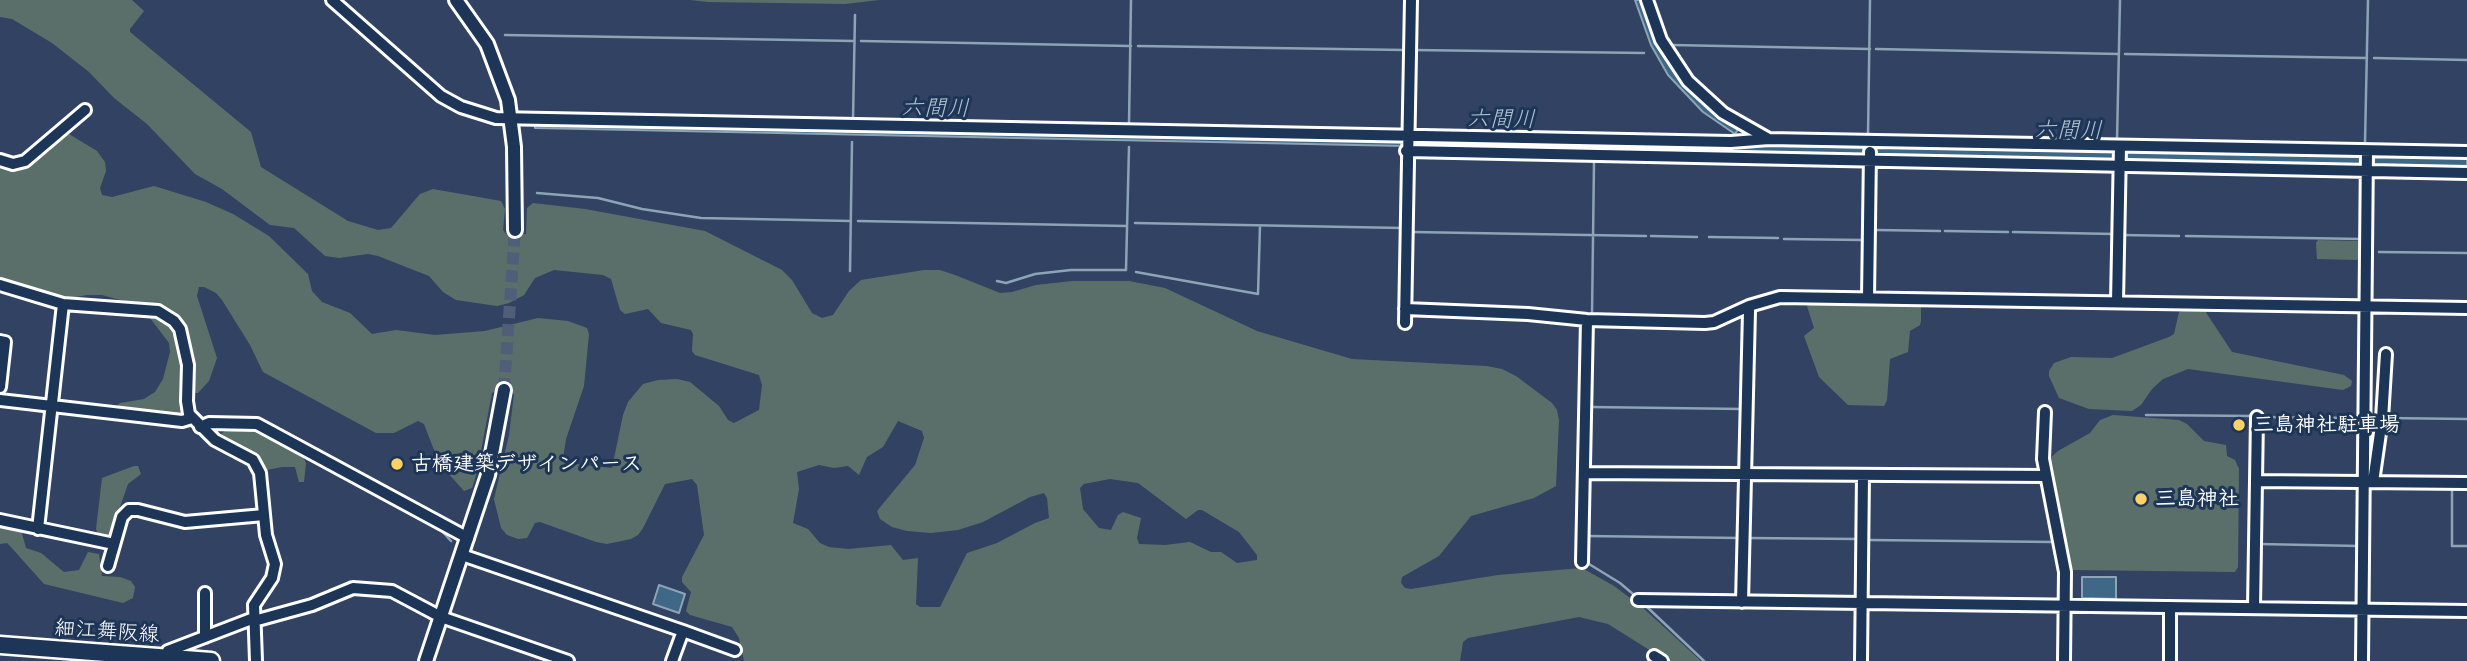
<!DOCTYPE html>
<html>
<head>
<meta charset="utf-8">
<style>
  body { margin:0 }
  canvas { display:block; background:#324262 }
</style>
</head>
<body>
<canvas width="2467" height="661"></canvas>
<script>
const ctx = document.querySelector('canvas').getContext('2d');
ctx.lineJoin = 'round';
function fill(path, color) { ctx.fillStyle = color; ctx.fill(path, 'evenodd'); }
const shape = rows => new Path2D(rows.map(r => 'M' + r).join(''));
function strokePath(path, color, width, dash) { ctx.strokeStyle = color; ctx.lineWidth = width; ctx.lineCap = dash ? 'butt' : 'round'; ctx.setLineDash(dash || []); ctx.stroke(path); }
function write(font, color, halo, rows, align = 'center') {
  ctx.font = font + ' "Patrick Hand","Klee One",sans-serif'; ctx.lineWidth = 6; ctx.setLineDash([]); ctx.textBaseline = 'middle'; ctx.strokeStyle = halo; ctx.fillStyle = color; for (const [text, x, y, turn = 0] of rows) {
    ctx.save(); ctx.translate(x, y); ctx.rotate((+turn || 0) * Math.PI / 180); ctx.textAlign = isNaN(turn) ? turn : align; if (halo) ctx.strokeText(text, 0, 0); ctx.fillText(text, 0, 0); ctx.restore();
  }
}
fill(shape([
  [0,0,132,0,144,11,130,29,130,32,251,132,261,167,348,221,378,230,391,228,420,194,433,189,501,201,505,209,503,230,506,234,526,234,527,208,533,203,585,209,705,231,782,270,792,280,812,313,822,318,833,315,849,291,861,280,924,270,940,270,955,275,1000,293,1012,292,1036,285,1072,281,1129,281,1165,288,1257,331,1352,359,1487,366,1502,369,1516,376,1552,403,1557,410,1559,420,1556,486,1534,498,1471,516,1439,556,1402,577,1401,583,1405,588,1411,589,1498,575,1582,568,1614,586,1642,607,1701,661,1667,661,1608,624,1579,617,1468,638,1463,642,1460,661,744,661,739,638,732,627,690,615,686,611,691,592,682,582,682,577,704,535,697,485,692,479,665,484,643,528,638,535,631,539,607,544,596,542,540,522,535,523,527,538,518,539,507,535,501,528,494,499,509,435,514,394,496,391,492,393,477,472,472,488,464,491,439,463,424,424,418,421,394,433,376,433,263,372,250,345,222,300,216,293,204,287,199,287,197,296,217,358,209,381,198,393,192,393,193,365,187,336,177,318,169,311,159,307,135,304,102,295,87,295,65,299,0,281,0,163,13,167,65,133,69,134,97,151,105,162,106,171,100,188,102,195,112,197,154,186,206,202,233,214,269,236,308,274,312,291,322,302,350,313,372,334,396,330,435,335,485,331,538,318,568,321,587,328,589,334,584,386,566,439,563,458,566,463,612,468,623,415,628,402,643,384,658,380,677,379,690,382,719,406,728,420,734,423,759,410,762,385,759,375,695,355,692,351,693,334,691,330,661,323,648,309,625,314,620,310,611,279,603,275,554,270,535,278,524,295,509,303,497,306,456,300,443,292,429,276,378,256,368,254,339,258,325,256,294,228,270,225,222,189,195,174,147,124,114,98,89,72,52,43,12,19,0,17],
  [898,421,922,431,924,438,915,465,877,511,880,519,892,527,907,531,931,533,958,530,983,522,1030,497,1044,493,1047,498,1049,518,1035,523,997,543,967,553,940,607,920,607,916,604,918,558,903,560,891,545,848,549,829,547,820,543,808,529,793,523,799,489,797,472,819,465,834,468,848,466,859,475,867,457,883,447],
  [1110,479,1138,483,1186,519,1198,510,1202,510,1239,532,1257,555,1257,560,1237,563,1221,552,1211,552,1190,542,1165,545,1139,544,1137,538,1141,518,1123,512,1118,515,1111,530,1099,528,1083,509,1080,488,1084,484],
  [690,0,879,0,845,4,708,2],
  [2318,240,2359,241,2361,256,2357,260,2317,259,2316,243],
  [1813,302,1917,304,1921,307,1921,321,1920,325,1910,331,1908,352,1890,359,1887,400,1884,406,1848,405,1819,377,1804,336,1814,328,1807,306],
  [2186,309,2205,311,2232,352,2344,375,2352,381,2351,386,2343,390,2188,369,2163,379,2152,389,2141,405,2132,411,2089,409,2059,398,2049,376,2049,371,2054,363,2071,357,2112,358,2169,337,2174,334,2179,312],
  [152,315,164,319,176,331,184,365,182,412,179,417,117,410,116,407,120,403,144,399,155,392,163,379,170,352,169,343,150,318],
  [2113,415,2179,420,2187,424,2204,441,2226,445,2227,456,2235,460,2239,469,2238,567,2235,572,2073,570,2068,568,2048,460,2058,451,2090,433,2100,420],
  [226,430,256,430,302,455,306,463,304,482,299,482,295,467,282,467,267,470,255,457,222,439,220,435],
  [134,466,138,466,141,474,128,484,110,536,98,535,96,529,102,478],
  [0,524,21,530,26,548,41,553,64,572,79,570,88,552,99,554,102,576,120,577,131,581,135,587,133,598,123,603,44,584,10,546,7,543,0,544]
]), '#5b6f6a');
const water = shape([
  [1635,0,1643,0,1657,42,1674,70,1708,107,1739,128,1735,134,1703,112,1668,75,1651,45,1635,0],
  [535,123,1766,143,1772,146,2467,158,2467,168,535,128,535,123],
  [2082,577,2116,577,2116,599,2082,598,2082,577],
  [659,585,685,594,679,613,653,604,659,585]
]);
fill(water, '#3f6886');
strokePath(water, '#8ca4b6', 2);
strokePath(shape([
  [505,35,854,41],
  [366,37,438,100,460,112,491,122],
  [861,41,1131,46],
  [1672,45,1870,49],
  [1138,46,1405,50],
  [1405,49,1406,0],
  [1876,49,2119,54],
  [1413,50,1644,53],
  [2125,54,2367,58],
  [2374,58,2467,60],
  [853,119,855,15],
  [1129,124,1131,0],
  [1868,136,1870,0],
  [2117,140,2120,0],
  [2365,142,2368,0],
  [537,193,598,198,642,209,701,218,851,221],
  [858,221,1127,226],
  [1135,223,1402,228],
  [1876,230,1940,231],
  [1945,231,2008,232],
  [1412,232,1646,236],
  [2013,232,2114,234],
  [2122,235,2179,236],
  [1651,236,1697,237],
  [2186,236,2361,239],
  [1709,237,1778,238],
  [1784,239,1863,240],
  [2379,252,2467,253],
  [850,271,852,142],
  [1136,272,1258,294,1260,226],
  [997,281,1006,283,1035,274,1071,270,1126,270,1129,147],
  [1592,315,1594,162],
  [1590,407,1743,409],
  [2146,415,2253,416],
  [2261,417,2361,418],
  [2385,418,2467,419],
  [2452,485,2452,546,2467,546],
  [427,522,441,530,451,541],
  [1587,536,1740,538],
  [1748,538,1857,539],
  [1868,540,2054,542],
  [2259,544,2359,546],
  [1587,555,1589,564,1620,583,1633,594],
  [1646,606,1704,661]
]), '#8ca4b6', 2.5);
strokePath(shape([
  [504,390,515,230]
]), '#515e7a', 12, [12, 6]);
const minor = shape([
  [332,0,441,96,461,107,496,118,1731,142,1769,139,2467,152],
  [1647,0,1661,40,1688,81,1723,113,1767,138],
  [1406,151,2467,173],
  [0,160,13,164,25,161,85,110],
  [0,285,63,304,158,311,174,321,180,329,188,365,187,401,189,414,215,440,253,460,260,473,266,535,275,564,272,578,254,605,256,661],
  [1868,298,1870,152],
  [2117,302,2120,147],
  [1405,309,1528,314,1587,320,1705,323,1714,322,1749,306,1780,297,2467,308],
  [1405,323,1411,0],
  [0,341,5,342,0,387],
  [0,400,182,421,192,418],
  [2045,412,2043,459,2065,572,2064,661],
  [200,427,209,423,257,424,468,538],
  [1584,473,2046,476],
  [2256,481,2467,483],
  [2373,482,2382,419,2386,354],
  [0,520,114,544],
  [38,529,63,304],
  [462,555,683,631,672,661],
  [1582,562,1587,320],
  [108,566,122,517,129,510,138,510,185,522,264,515],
  [205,593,205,637],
  [1638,600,2467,611],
  [1742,602,1749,311,1747,307],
  [2254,608,2257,417],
  [254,621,312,605,353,588,392,591,441,617,568,661],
  [683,631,735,650],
  [1654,656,1662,661],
  [168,658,168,651,254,618],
  [1861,661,1863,475],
  [2170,661,2170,607],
  [2362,661,2367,151]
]);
const tertiary = shape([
  [456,0,487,44,508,100,514,147,515,230],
  [426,661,488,475,504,390]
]);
const primary = shape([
  [0,645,211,661]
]);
strokePath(minor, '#fff', 16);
strokePath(tertiary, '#fff', 18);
strokePath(primary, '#fff', 21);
strokePath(minor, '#1d3557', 10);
strokePath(tertiary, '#1d3557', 12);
strokePath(primary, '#1d3557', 16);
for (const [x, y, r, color] of [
  [2239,425,7,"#ffd166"],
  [397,464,7,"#ffd166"],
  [2141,499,7,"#ffd166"]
]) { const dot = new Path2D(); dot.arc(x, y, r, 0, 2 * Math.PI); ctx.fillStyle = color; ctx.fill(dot); strokePath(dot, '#1d3557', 2.5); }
write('bold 21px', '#fff', '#1d3557', [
  ["三島神社駐車場",2253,425],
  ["古橋建築デザインパース",411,464],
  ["三島神社",2155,499]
], 'left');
write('21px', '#fff', '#1d3557', [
  ["細江舞阪線",107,632,4]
]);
write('italic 23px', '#b2c3cf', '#1d3557', [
  ["六間川",935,109,1],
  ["六間川",1501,120,1],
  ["六間川",2068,131,1]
]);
</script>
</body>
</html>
